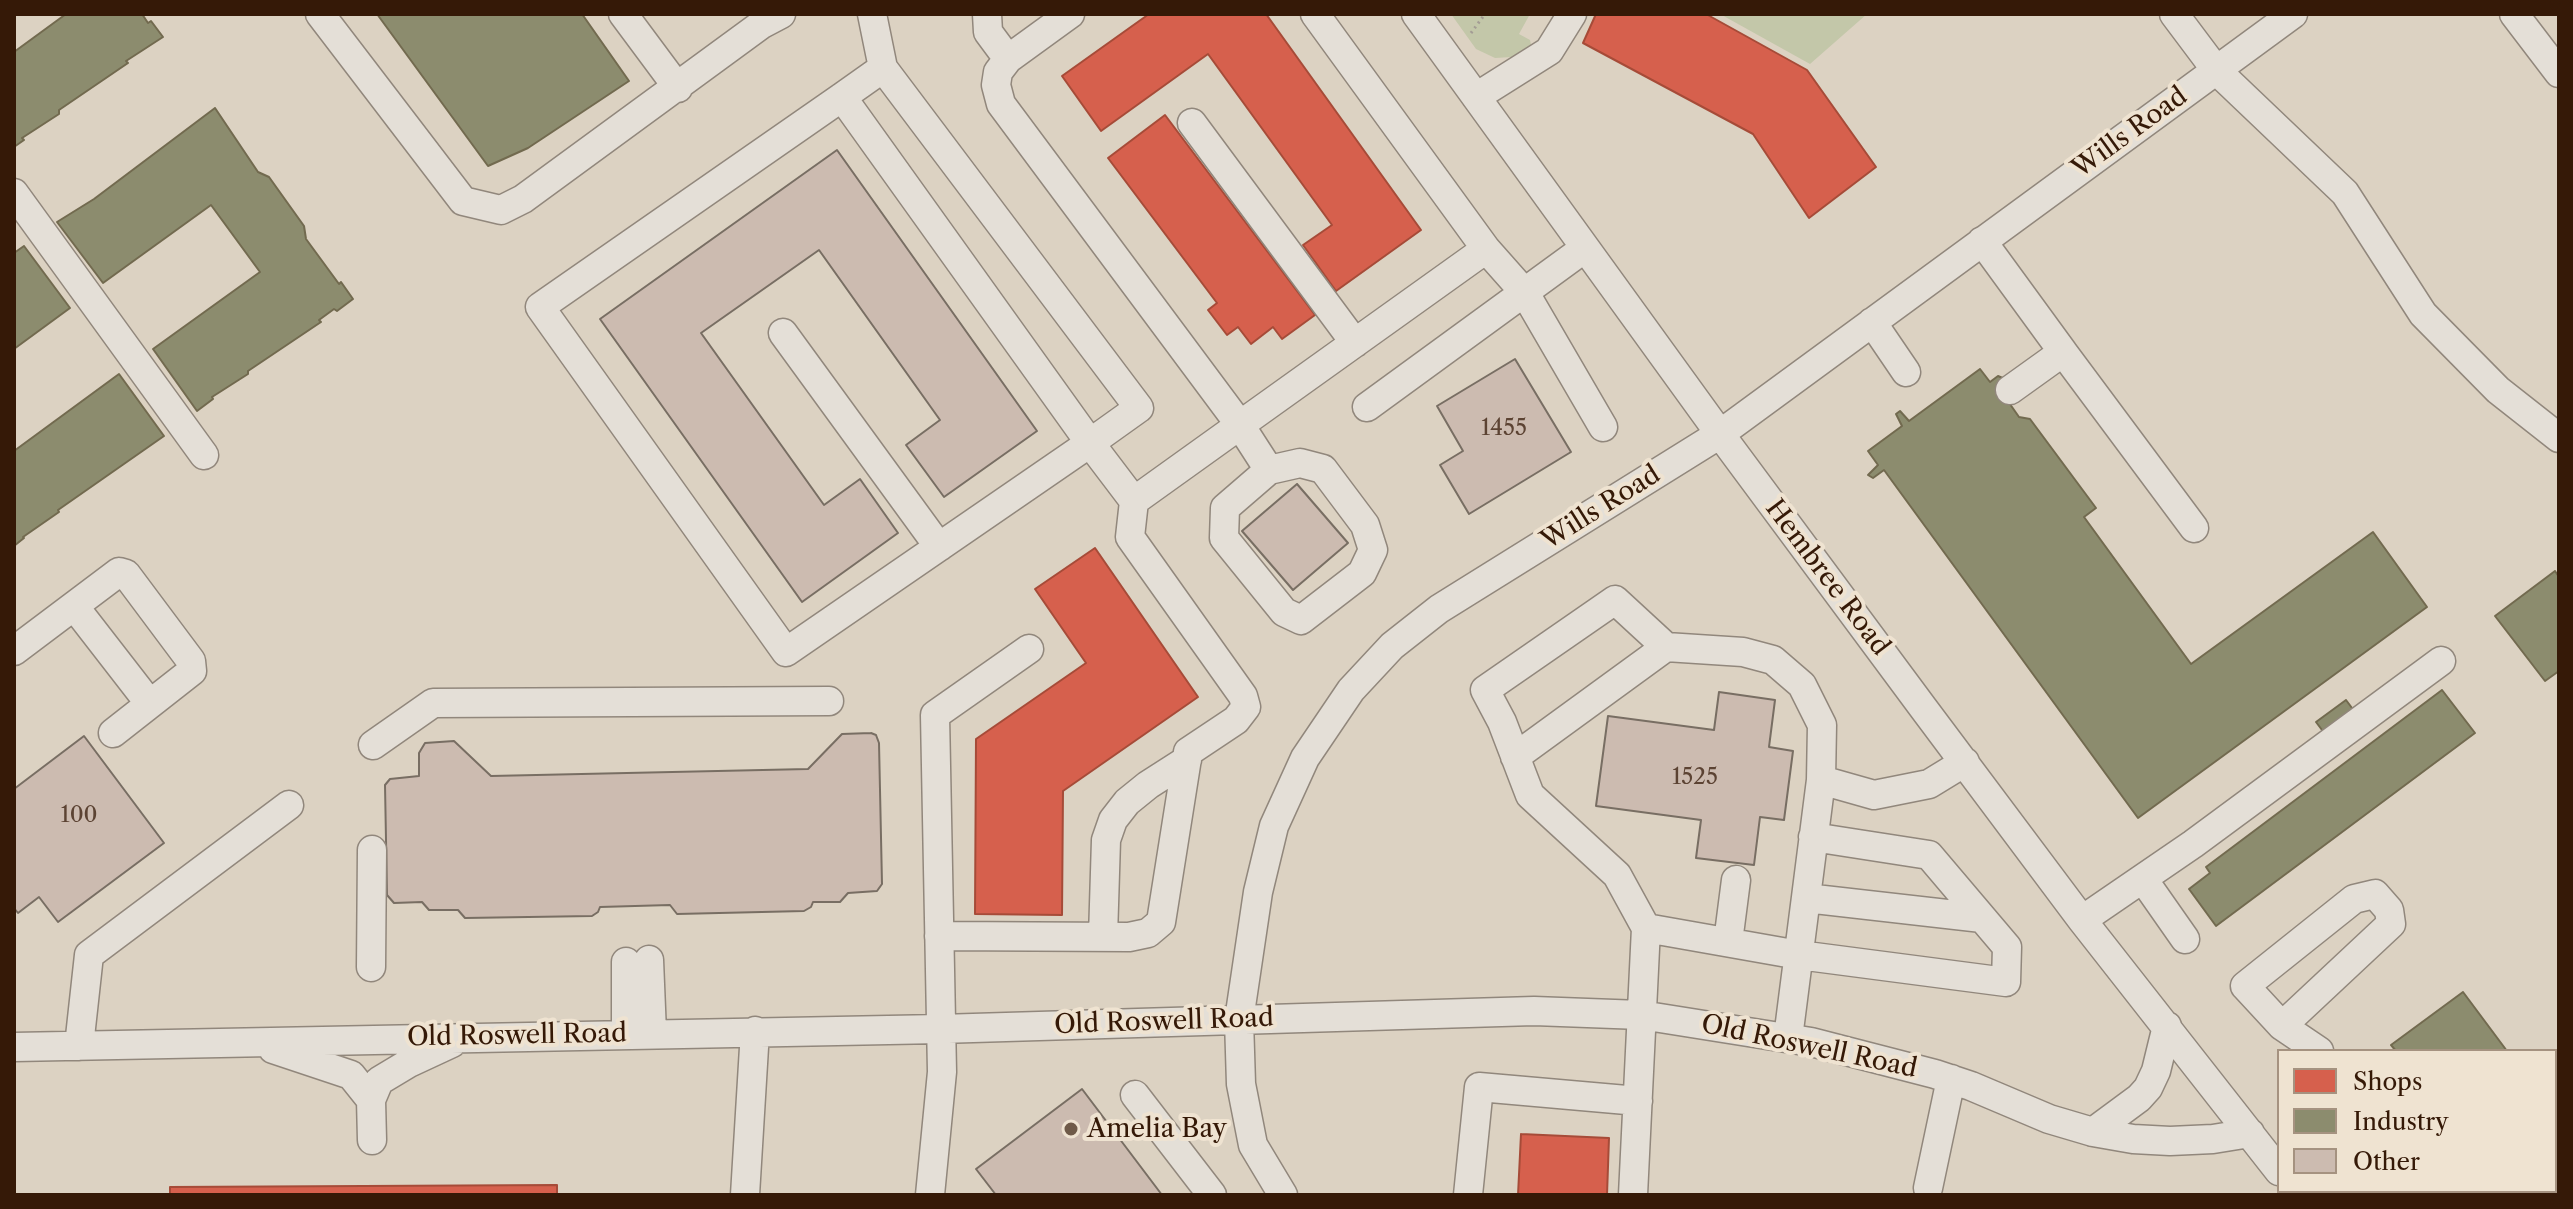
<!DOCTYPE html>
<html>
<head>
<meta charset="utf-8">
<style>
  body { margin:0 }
  #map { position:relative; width:2573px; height:1209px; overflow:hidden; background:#dcd2c2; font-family:"Libre Caslon Text",serif }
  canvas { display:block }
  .frame { position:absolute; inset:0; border:16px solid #351907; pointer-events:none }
  .legend { position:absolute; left:2277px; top:1049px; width:280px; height:144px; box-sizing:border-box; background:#efe3d1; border:2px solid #a59280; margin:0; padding:10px 14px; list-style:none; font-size:24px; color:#351907 }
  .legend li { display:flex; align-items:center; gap:16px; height:40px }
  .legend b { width:40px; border:2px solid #a59280 }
</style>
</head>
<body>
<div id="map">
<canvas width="2573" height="1209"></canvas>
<div class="frame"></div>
<ul class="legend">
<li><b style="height:22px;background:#d6604d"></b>Shops</li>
<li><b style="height:22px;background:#8c8c6e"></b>Industry</li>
<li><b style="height:22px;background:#ccbbb0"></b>Other</li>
</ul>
</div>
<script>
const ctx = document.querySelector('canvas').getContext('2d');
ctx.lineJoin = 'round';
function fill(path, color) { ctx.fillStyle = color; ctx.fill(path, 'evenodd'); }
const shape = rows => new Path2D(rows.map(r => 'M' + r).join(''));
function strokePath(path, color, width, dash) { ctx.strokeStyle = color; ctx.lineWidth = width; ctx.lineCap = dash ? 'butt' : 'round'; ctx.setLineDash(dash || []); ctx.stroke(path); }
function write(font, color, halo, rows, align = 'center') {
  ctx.font = font + ' "Libre Caslon Text",serif'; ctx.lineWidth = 8; ctx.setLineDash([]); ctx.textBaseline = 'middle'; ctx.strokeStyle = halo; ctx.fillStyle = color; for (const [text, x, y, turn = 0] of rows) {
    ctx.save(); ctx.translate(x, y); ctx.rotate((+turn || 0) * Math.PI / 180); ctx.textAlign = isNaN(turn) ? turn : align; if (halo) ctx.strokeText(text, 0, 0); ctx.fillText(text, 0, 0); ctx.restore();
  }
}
fill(shape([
  [1451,14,1530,14,1519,34,1530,40,1531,45,1512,57,1495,58,1476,49],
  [1720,14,1867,14,1810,64]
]), '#c3c7a9');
const shops = shape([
  [1149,14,1266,14,1421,230,1336,291,1303,245,1332,225,1208,54,1101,131,1062,76,1149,14],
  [1596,14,1706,14,1807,70,1876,167,1809,218,1753,134,1583,43,1596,14],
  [1165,115,1315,315,1282,339,1273,327,1251,344,1238,327,1227,335,1208,310,1217,303,1108,158,1165,115],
  [1095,548,1198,697,1063,791,1062,915,975,914,976,739,1086,663,1035,589,1095,548],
  [1521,1134,1609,1138,1607,1195,1518,1195,1521,1134],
  [557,1185,557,1195,170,1195,170,1187,557,1185]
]);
fill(shops, '#d6604d');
strokePath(shops, '#a64b38', 2);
const industry = shape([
  [66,14,142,14,148,23,151,21,163,37,126,61,128,63,59,110,59,114,22,138,24,140,14,147,14,52,66,14],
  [377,14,582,14,629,81,528,148,488,166,377,14],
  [215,108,258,172,269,177,304,226,306,239,339,284,341,282,353,299,337,311,334,309,319,320,321,322,248,371,248,374,212,397,213,399,197,411,153,349,260,272,211,205,103,283,57,222,94,199,215,108],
  [24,246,70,308,14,349,14,253,24,246],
  [1980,369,1990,382,1998,376,2005,379,1998,387,2019,417,2030,419,2096,508,2084,517,2191,664,2373,532,2427,607,2138,818,1884,470,1873,478,1868,475,1878,465,1868,451,1902,426,1896,414,1900,411,1909,421,1980,369],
  [119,374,164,436,58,510,59,512,23,537,24,538,14,546,14,451,119,374],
  [2555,571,2559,577,2559,671,2545,681,2495,616,2555,571],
  [2442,690,2475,733,2216,926,2189,889,2210,873,2206,867,2442,690],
  [2346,700,2355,712,2325,734,2316,722,2346,700],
  [2463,992,2507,1051,2396,1051,2391,1045,2463,992]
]);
fill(industry, '#8c8c6e');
strokePath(industry, '#726a4f', 2);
const building = shape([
  [837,150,1037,431,944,497,906,445,940,420,819,250,701,333,824,505,860,479,898,533,802,602,600,319,837,150],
  [1515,359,1571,452,1469,514,1440,465,1463,451,1437,406,1515,359],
  [1297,484,1348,543,1293,590,1242,531,1297,484],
  [1719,692,1775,700,1769,747,1793,751,1784,820,1760,817,1754,865,1696,858,1701,820,1596,806,1608,716,1714,730,1719,692],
  [871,733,876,735,879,743,882,884,877,891,848,893,840,902,813,902,811,907,804,911,677,914,670,905,600,907,598,912,592,916,465,918,458,910,429,910,422,902,394,903,387,895,385,785,390,779,419,776,419,753,425,743,454,741,491,776,808,769,842,734,871,733],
  [84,736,164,843,58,922,39,897,18,913,14,908,14,789,84,736],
  [1082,1089,1162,1195,996,1195,976,1169,1082,1089]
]);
fill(building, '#ccbbb0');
strokePath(building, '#786e63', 2);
const minor = shape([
  [320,14,463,201,501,210,523,199,762,24,781,14],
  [623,14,678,88],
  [872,14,883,68],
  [987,14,988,32,1008,59],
  [1070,14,1008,59,998,72,996,85,1001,104,1240,425,1486,249,1315,14],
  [1416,14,1720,434,1924,709,2082,920,2279,1171],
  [2174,14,2216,70,2345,193,2423,314,2498,390,2559,438],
  [2514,14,2559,73],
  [842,97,1090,443,786,652,540,307,842,97,883,68,1139,408,1090,443,1134,501],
  [1476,97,1549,51,1572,14],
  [1192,123,1355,343],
  [14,193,204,455],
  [1982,241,2063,352,2010,390],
  [1486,249,1525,293,1603,427],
  [1872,322,1906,372],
  [783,333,939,547],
  [2063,352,2194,528],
  [1367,407,1585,248],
  [74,606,150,704],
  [14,651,119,572,126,574,191,661,192,671,113,733],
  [373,745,433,703,829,701],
  [1515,757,1666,647],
  [2143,879,2185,939],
  [1806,898,1982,918],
  [2082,920,2193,844,2441,661],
  [1646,928,1799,955,2006,982,2007,947,1929,855,1813,837],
  [939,936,1129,937,1148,933,1161,922,1188,752,1236,720,1246,707,1243,696,1130,537,1134,501,1240,425,1269,470,1225,508,1224,538,1284,612,1301,620,1362,573,1373,550,1365,525,1323,469,1300,463,1269,470],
  [1103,937,1106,840,1113,820,1127,802,1148,785,1187,760],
  [1728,942,1736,880],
  [649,960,652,1033],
  [371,967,372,850],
  [2282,1026,2391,924,2389,910,2375,894,2354,899,2245,986,2282,1026,2319,1051],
  [626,1033,626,962],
  [1788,1038,1821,780,1874,795,1929,784,1965,762],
  [79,1046,89,955,289,805],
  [14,1047,940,1029,1534,1011,1641,1015,1811,1042,1935,1074,1971,1086,2049,1119,2093,1132,2133,1139,2170,1141,2213,1139,2250,1133],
  [273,1049,351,1075,371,1100],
  [1135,1095,1212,1195],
  [2093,1132,2139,1098,2148,1088,2156,1071,2167,1026],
  [372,1140,371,1100,379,1081,409,1063,452,1043],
  [1928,1188,1951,1079],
  [2295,1191,2298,1195],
  [2433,1191,2436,1195],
  [745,1195,755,1031],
  [930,1195,942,1072,935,715,1029,649],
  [1283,1195,1253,1145,1241,1084,1239,1020,1258,892,1274,826,1305,758,1351,690,1392,646,1439,609,1720,434,2293,14],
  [1468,1195,1479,1087,1638,1101],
  [1633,1195,1646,928,1617,875,1530,795,1502,722,1485,690,1615,600,1666,647,1743,652,1773,660,1802,685,1822,725,1821,780],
  [2552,1195,2559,1190]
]);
strokePath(minor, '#91877c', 31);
strokePath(shape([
  [1471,33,1485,14]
]), '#a39c94', 3, [2, 4]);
strokePath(minor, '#e4dfd7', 28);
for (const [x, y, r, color] of [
  [1071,1129,8,"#6f5a48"]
]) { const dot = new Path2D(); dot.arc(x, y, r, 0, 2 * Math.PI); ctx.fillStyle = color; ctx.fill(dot); strokePath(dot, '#efe3d1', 3); }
write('22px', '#5c4333', null, [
  ["1455",1504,429],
  ["1525",1695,778],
  ["100",79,816]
]);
write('26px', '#351907', '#efe3d1', [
  ["Wills Road",2130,133,-36],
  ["Wills Road",1601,508,-32],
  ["Hembree Road",1827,578,53],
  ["Old Roswell Road",1164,1022,-2],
  ["Old Roswell Road",517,1036,-1],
  ["Old Roswell Road",1809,1047,12]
]);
write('26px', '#351907', '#efe3d1', [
  ["Amelia Bay",1087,1129]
], 'left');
</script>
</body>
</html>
